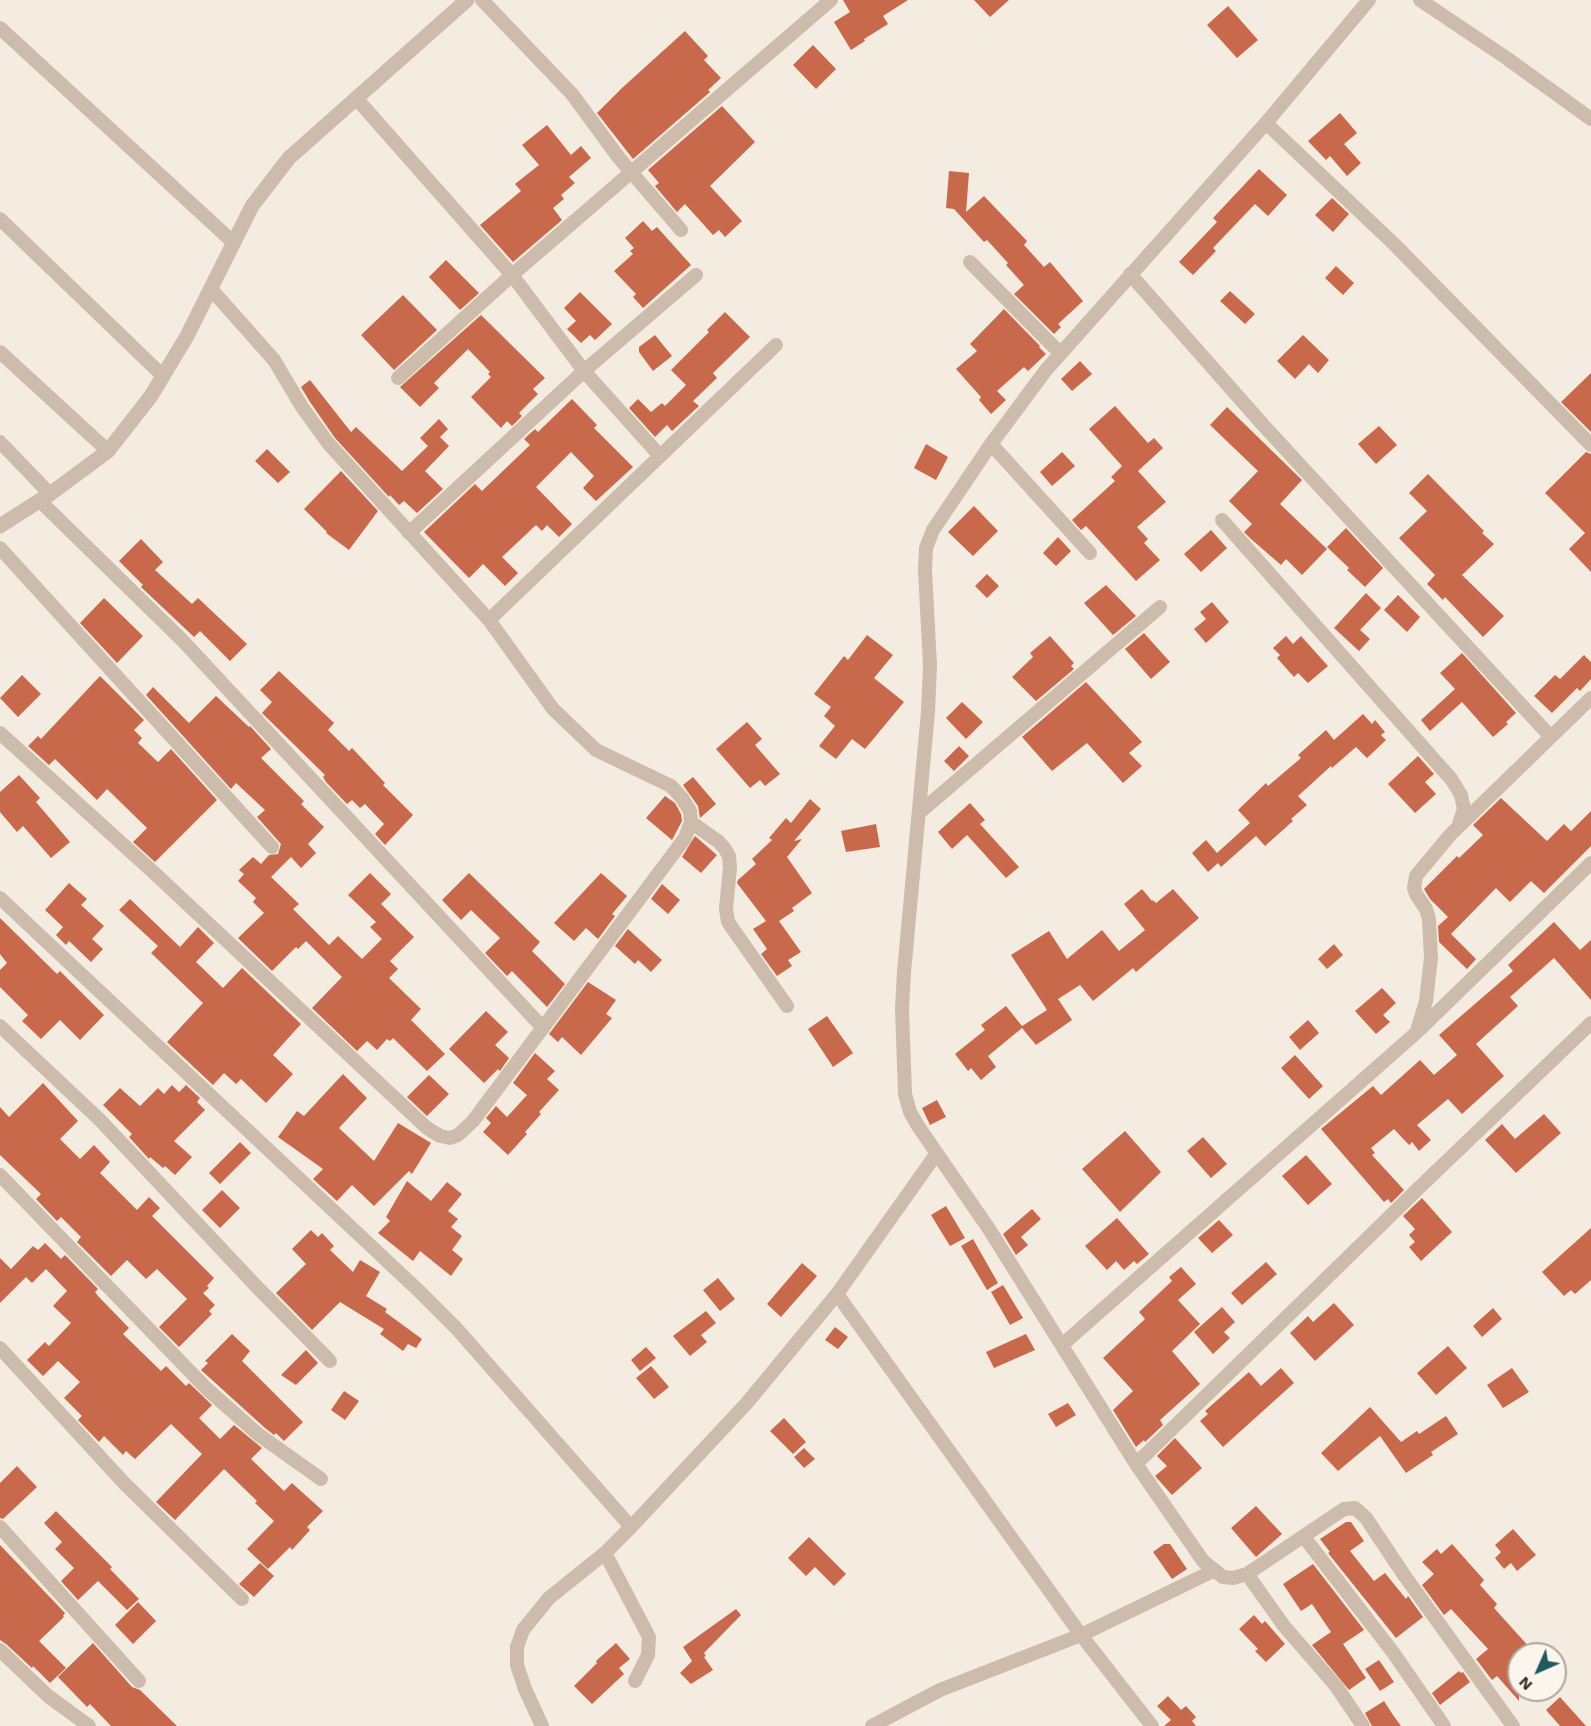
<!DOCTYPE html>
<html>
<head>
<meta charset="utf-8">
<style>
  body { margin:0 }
  #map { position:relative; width:1591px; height:1726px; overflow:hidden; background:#f4ebe1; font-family:"Work Sans",sans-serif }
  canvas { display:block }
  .north { position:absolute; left:1507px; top:1642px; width:60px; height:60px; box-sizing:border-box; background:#fbf5ee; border:2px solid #aea6a0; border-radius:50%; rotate:225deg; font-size:16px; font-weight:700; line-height:24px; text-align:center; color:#3b302b }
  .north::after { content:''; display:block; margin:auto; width:21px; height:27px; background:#1f5a5e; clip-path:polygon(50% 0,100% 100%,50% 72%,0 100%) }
</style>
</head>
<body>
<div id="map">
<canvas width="1591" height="1726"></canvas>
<div class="north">N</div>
</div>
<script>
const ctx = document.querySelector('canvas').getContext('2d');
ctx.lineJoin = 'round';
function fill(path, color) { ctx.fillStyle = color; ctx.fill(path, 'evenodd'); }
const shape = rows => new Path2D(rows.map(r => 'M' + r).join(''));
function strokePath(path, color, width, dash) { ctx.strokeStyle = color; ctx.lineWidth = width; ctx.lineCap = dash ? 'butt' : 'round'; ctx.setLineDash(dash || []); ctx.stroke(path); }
fill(shape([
  [843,0,908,0,883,16,888,24,864,39,865,41,851,50,834,22,850,12],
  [974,0,1009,0,990,17],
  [1228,6,1258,40,1237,58,1207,25],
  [685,31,708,56,704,60,721,78,708,90,710,92,633,159,597,113,622,88],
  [813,45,836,69,816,89,793,65],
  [722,106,755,142,710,186,742,221,725,237,719,230,713,235,685,204,677,212,655,186,659,183,648,170],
  [1340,113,1357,133,1344,144,1361,163,1347,176,1330,156,1326,160,1308,141],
  [547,125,571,155,581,146,591,158,569,177,575,183,561,195,564,199,553,208,562,220,513,262,480,225,521,191,515,184,539,165,522,145],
  [1259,169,1287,195,1268,216,1255,204,1213,248,1216,251,1193,275,1179,262,1217,222,1213,218],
  [949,171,969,173,966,212,984,196,1027,241,1024,245,1044,267,1050,262,1083,301,1058,324,1061,327,1054,334,1014,294,1024,285,1006,265,1008,263,987,240,984,242,954,209,946,208],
  [1332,198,1349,214,1333,232,1315,215],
  [643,221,652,231,657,227,691,265,643,308,633,297,636,294,614,271,633,254,630,251,634,248,625,238],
  [446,260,479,293,460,310,429,277],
  [1336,266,1354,283,1343,295,1325,278],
  [1230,291,1255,314,1245,324,1220,301],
  [580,292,612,324,595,340,590,335,581,343,567,329,576,321,564,308],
  [403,295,437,330,394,370,361,335],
  [1004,309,1040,346,1039,347,1046,354,1028,371,1024,367,997,391,1006,400,991,414,979,400,981,397,956,369,977,351,970,344],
  [725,312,750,337,713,373,717,378,693,401,699,406,672,431,667,425,655,437,629,408,638,399,651,412,662,403,665,406,686,385,671,370,709,332,707,330],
  [481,315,545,378,533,389,538,394,519,413,522,416,512,426,507,421,501,428,471,397,491,377,488,374,490,372,468,349,434,383,439,388,420,407,400,387],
  [655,335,672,356,653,371,639,352,639,347],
  [1303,335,1329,360,1318,373,1309,364,1295,379,1277,361],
  [1080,361,1092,374,1072,391,1061,379],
  [1591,373,1591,432,1561,402],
  [310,380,351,432,356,427,402,471,428,446,420,438,439,419,448,429,440,437,449,446,425,471,443,489,417,513,404,501,399,505,390,495,389,497,335,438,310,402,301,387],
  [572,399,597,425,594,428,633,467,596,501,583,488,594,476,571,452,536,487,572,524,559,537,547,525,542,531,536,525,502,557,518,573,505,586,483,564,469,578,424,532,475,484,482,491,530,445,524,439,535,429,538,432],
  [1115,406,1148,443,1154,438,1163,448,1138,471,1166,502,1137,527,1148,539,1144,543,1160,560,1136,581,1086,526,1081,530,1072,520,1115,481,1111,477,1122,466,1089,429],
  [1227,407,1302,480,1280,504,1327,549,1302,575,1286,559,1281,565,1251,539,1244,532,1252,524,1229,501,1258,471,1210,425],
  [1379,426,1397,445,1376,464,1358,444],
  [926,444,948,457,936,480,914,468],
  [267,449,290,472,278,483,255,461],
  [1062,452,1075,466,1052,486,1040,472],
  [1586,452,1591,454,1591,572,1569,549,1585,533,1545,493],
  [341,471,378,511,349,550,326,533,327,532,304,509],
  [1428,474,1484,531,1482,533,1494,544,1462,575,1504,616,1483,637,1445,597,1443,600,1427,584,1435,575,1399,538,1427,511,1409,493],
  [974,506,998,531,973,556,948,532],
  [1346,528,1383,568,1365,587,1347,570,1349,568,1327,547],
  [1211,530,1227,548,1201,572,1184,554],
  [1058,537,1071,551,1056,566,1043,553],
  [141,539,163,562,155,570,192,604,198,598,247,644,230,661,200,631,194,637,141,587,143,585,119,561],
  [987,574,999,586,987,598,975,586],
  [1106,585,1136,616,1113,635,1084,603],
  [1366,593,1381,608,1360,630,1370,639,1359,651,1334,628],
  [1398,595,1420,617,1407,632,1384,610],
  [104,598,143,636,117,663,80,623],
  [1212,602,1229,622,1206,643,1194,629,1206,619,1200,612],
  [1144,633,1170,662,1151,679,1125,649],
  [867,635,893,655,874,678,904,702,865,749,852,739,836,759,819,746,835,726,824,716,831,707,814,694,844,656,848,660],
  [1050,636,1074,663,1071,666,1074,669,1036,701,1012,677,1033,657,1030,653],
  [1286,636,1293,644,1301,636,1328,666,1308,683,1298,673,1294,677,1277,658,1280,655,1273,648],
  [1462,653,1516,713,1506,722,1508,724,1493,737,1462,702,1430,731,1421,720,1455,689,1440,673],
  [1584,655,1591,662,1591,679,1580,691,1577,688,1552,713,1534,696,1555,675,1560,679],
  [279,671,334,723,328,730,349,751,352,748,385,783,383,785,413,815,385,845,375,834,384,824,365,804,360,808,352,800,347,804,326,782,323,777,325,775,262,713,272,702,260,690],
  [22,675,41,694,18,717,0,698],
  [100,676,144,720,134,730,142,738,138,743,158,762,171,749,217,800,155,862,133,842,147,828,107,789,97,800,55,759,49,765,28,746,38,736,41,739],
  [1086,682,1142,742,1129,753,1142,766,1123,783,1087,743,1052,771,1022,737],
  [153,687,189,723,216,696,249,727,250,726,271,749,261,758,304,801,301,804,324,827,308,844,316,853,301,868,291,857,271,877,299,904,293,909,329,945,338,936,362,959,382,939,370,927,376,922,348,895,370,873,391,894,381,904,414,937,390,961,398,969,389,978,421,1009,411,1020,445,1054,427,1071,393,1038,390,1041,387,1039,377,1050,367,1041,357,1051,312,1008,342,977,306,941,298,949,296,947,272,971,238,938,264,913,253,902,256,898,238,881,244,874,239,870,253,857,261,864,269,855,278,854,281,844,257,817,265,810,236,783,231,789,146,695],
  [962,702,983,722,966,739,946,718],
  [1363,714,1372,724,1375,720,1385,732,1381,735,1386,740,1367,758,1356,747,1332,768,1331,766,1298,796,1307,805,1291,819,1293,821,1265,846,1256,836,1221,867,1218,863,1208,872,1192,853,1206,840,1217,853,1250,823,1238,810,1266,783,1268,786,1301,758,1298,755,1326,730,1334,740],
  [747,722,762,739,755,745,780,774,765,786,760,780,750,788,716,749],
  [959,746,969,756,954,771,944,761],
  [1418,756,1434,774,1425,782,1436,794,1415,813,1388,784],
  [19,775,40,798,36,802,70,842,51,858,23,826,17,832,0,812,0,792],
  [693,777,716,804,700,818,698,806,683,785],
  [665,796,675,803,681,814,682,821,672,840,646,818],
  [1501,798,1547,841,1564,824,1571,831,1591,811,1591,846,1544,893,1531,881,1510,902,1496,888,1451,934,1476,959,1467,969,1439,942,1438,926,1448,917,1430,899,1424,889,1457,856,1459,858,1483,835,1473,825],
  [810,799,821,809,794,841,802,839,787,857,812,893,792,908,794,911,779,921,801,952,788,960,792,966,777,976,761,954,767,949,753,929,766,921,737,883,738,880,756,864,752,859,772,840,769,838,786,818,791,823],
  [970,803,985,820,980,824,1019,867,1006,878,967,835,952,849,938,832],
  [876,824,880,847,846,852,841,831],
  [695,836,717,855,701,873,682,857],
  [469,873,540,942,532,951,565,984,547,1007,512,971,507,976,485,953,500,938,471,910,461,920,442,900],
  [601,873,627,896,612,914,615,916,598,939,586,928,574,941,554,923],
  [69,883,87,899,81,905,104,926,92,939,103,949,91,962,69,941,66,945,56,935,63,927,45,910],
  [662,884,680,900,668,914,651,899],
  [1142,889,1152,901,1153,900,1156,903,1173,889,1199,918,1136,972,1133,968,1093,1001,1080,985,1058,999,1072,1020,1036,1045,1022,1028,988,1056,996,1067,981,1080,971,1068,968,1071,955,1054,985,1030,981,1025,1006,1006,1022,1026,1047,1010,1011,955,1049,931,1067,959,1102,930,1119,951,1145,930,1124,904],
  [130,899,180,947,198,927,214,943,196,962,223,988,242,968,301,1024,273,1055,293,1074,266,1103,241,1079,236,1084,224,1073,213,1085,167,1042,203,1003,151,953,158,946,119,910],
  [0,918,57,974,60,971,104,1015,80,1040,60,1020,41,1039,22,1021,28,1015,0,987,0,970,7,963,0,954],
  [1554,922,1580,950,1591,940,1591,1000,1554,958,1510,997,1518,1006,1476,1044,1504,1076,1462,1114,1448,1099,1417,1125,1431,1140,1419,1151,1412,1142,1409,1145,1394,1129,1371,1148,1375,1153,1372,1155,1404,1190,1391,1203,1388,1199,1384,1202,1321,1129,1373,1086,1381,1095,1420,1060,1434,1075,1457,1055,1439,1035,1513,971,1508,965],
  [628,929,662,960,651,972,638,960,635,964,615,946],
  [1334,944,1343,955,1327,969,1318,959],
  [588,982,616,1000,606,1014,612,1018,581,1055,562,1037,558,1042,549,1034],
  [1382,988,1396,1003,1383,1015,1390,1022,1376,1034,1355,1011],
  [486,1011,508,1032,495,1045,509,1058,500,1071,498,1069,484,1083,449,1049],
  [827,1016,853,1053,833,1067,808,1029],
  [1308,1020,1319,1033,1300,1050,1289,1037],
  [535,1053,555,1071,547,1079,559,1090,539,1112,541,1114,525,1132,527,1134,508,1155,483,1132,491,1123,486,1118,496,1106,507,1117,527,1095,513,1083],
  [1295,1055,1323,1086,1309,1099,1281,1068],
  [343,1074,367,1098,339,1128,374,1161,398,1123,431,1143,412,1174,409,1171,374,1206,352,1185,337,1201,313,1179,323,1169,278,1137,297,1111,304,1116],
  [429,1075,449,1094,427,1116,407,1097],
  [43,1083,78,1121,60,1139,80,1159,94,1145,110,1162,100,1173,137,1210,149,1197,160,1208,152,1216,214,1278,207,1286,209,1288,203,1293,215,1305,209,1311,212,1314,179,1347,159,1327,187,1299,157,1269,146,1279,127,1260,111,1276,77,1242,81,1237,61,1217,57,1221,36,1199,41,1194,0,1155,0,1107,9,1117],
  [172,1085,179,1092,186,1085,200,1098,197,1102,205,1110,174,1141,192,1157,175,1175,165,1166,163,1168,150,1157,149,1159,129,1137,132,1134,103,1105,120,1088,140,1106,158,1088,164,1094],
  [937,1100,946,1117,930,1125,922,1108],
  [1544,1114,1561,1133,1516,1173,1485,1140,1502,1124,1515,1139],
  [1125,1131,1161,1172,1120,1212,1082,1169],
  [1203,1137,1227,1164,1211,1178,1187,1151],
  [240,1142,251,1153,220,1184,209,1173],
  [1306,1155,1332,1184,1308,1205,1282,1176],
  [407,1181,431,1201,447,1182,462,1194,448,1211,458,1219,451,1227,462,1236,452,1250,463,1259,451,1276,420,1251,413,1261,378,1233,390,1221,386,1217],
  [222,1190,240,1208,220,1228,202,1210],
  [1422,1198,1452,1232,1421,1261,1409,1247,1415,1242,1409,1235,1415,1229,1403,1216],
  [946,1206,965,1238,950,1246,931,1215],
  [1032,1209,1041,1219,1021,1237,1028,1245,1016,1255,1003,1234],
  [1117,1218,1149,1254,1137,1264,1134,1261,1124,1270,1116,1261,1107,1270,1085,1246],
  [1219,1220,1233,1235,1212,1253,1198,1238],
  [1591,1228,1591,1280,1575,1294,1571,1290,1564,1296,1542,1272],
  [311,1230,318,1237,322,1233,334,1246,330,1250,353,1272,360,1260,380,1272,366,1296,387,1309,385,1312,422,1339,416,1348,408,1344,403,1351,380,1334,384,1329,340,1302,312,1330,276,1293,306,1264,292,1249],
  [973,1239,998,1283,987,1290,961,1246],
  [45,1243,61,1259,65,1255,98,1289,95,1292,98,1296,129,1328,123,1334,161,1371,166,1366,186,1386,189,1383,212,1405,199,1418,220,1439,234,1425,262,1448,251,1459,284,1491,292,1483,323,1511,307,1527,310,1530,292,1550,290,1547,268,1569,247,1549,274,1521,255,1503,257,1501,224,1469,175,1520,156,1502,202,1454,171,1424,135,1459,126,1451,123,1455,104,1436,99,1442,78,1420,82,1416,64,1398,80,1382,58,1361,43,1376,27,1360,45,1342,49,1346,71,1323,53,1306,67,1291,46,1269,32,1283,26,1277,0,1303,0,1258,11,1269,33,1246,38,1250],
  [1266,1262,1277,1274,1242,1305,1231,1293],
  [802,1263,817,1276,781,1317,767,1304],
  [1181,1267,1196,1284,1178,1300,1200,1324,1172,1351,1200,1384,1160,1420,1163,1425,1145,1442,1144,1440,1136,1447,1113,1410,1133,1391,1103,1358,1145,1319,1139,1312,1172,1281,1169,1277],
  [718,1278,735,1299,720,1311,703,1290],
  [1003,1285,1023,1318,1010,1325,991,1292],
  [1334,1303,1354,1325,1315,1361,1290,1333,1308,1316,1313,1322],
  [1222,1307,1235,1322,1224,1332,1230,1338,1213,1354,1194,1332],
  [1493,1308,1502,1319,1482,1337,1473,1326],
  [706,1311,716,1323,701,1335,707,1342,690,1356,673,1336],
  [835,1327,848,1337,838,1349,825,1340],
  [232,1334,250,1351,242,1361,303,1422,284,1441,276,1433,274,1435,265,1428,201,1370,208,1363,205,1361],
  [1026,1334,1035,1350,994,1368,986,1352],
  [1448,1346,1467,1368,1436,1395,1417,1373],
  [646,1347,656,1358,640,1371,631,1360],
  [306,1350,318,1363,296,1385,281,1375],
  [651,1366,669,1387,654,1399,636,1378],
  [1281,1368,1294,1383,1223,1447,1200,1421,1208,1414,1205,1411,1249,1372,1261,1386],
  [1512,1368,1529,1392,1503,1408,1487,1385],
  [344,1391,359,1401,345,1420,331,1410],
  [1068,1403,1076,1415,1056,1427,1048,1414],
  [1370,1407,1401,1442,1417,1431,1419,1434,1446,1416,1458,1434,1431,1452,1433,1455,1406,1473,1380,1436,1338,1471,1321,1453],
  [784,1418,806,1442,793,1454,770,1431],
  [1175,1438,1202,1468,1172,1495,1155,1476,1167,1466,1157,1456],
  [804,1448,815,1459,804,1468,794,1457],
  [17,1466,37,1487,3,1519,0,1518,0,1483],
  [1256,1506,1282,1534,1256,1557,1231,1528],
  [56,1511,112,1567,110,1569,139,1599,127,1610,98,1581,78,1600,61,1581,74,1568,55,1549,62,1542,44,1523],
  [1346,1522,1351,1522,1364,1541,1350,1551,1374,1581,1385,1573,1406,1599,1408,1596,1423,1617,1396,1638,1328,1553,1330,1552,1320,1539],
  [1513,1529,1536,1555,1517,1571,1511,1563,1504,1569,1495,1558,1501,1552,1495,1545],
  [809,1537,846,1574,834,1586,815,1567,806,1576,788,1558],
  [1164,1544,1170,1544,1187,1569,1172,1579,1153,1552],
  [1452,1544,1484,1580,1480,1585,1497,1604,1494,1608,1531,1649,1525,1654,1519,1654,1519,1701,1497,1676,1492,1680,1476,1659,1488,1649,1451,1609,1444,1615,1422,1585,1434,1574,1422,1562,1437,1549,1441,1554],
  [0,1545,65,1613,63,1616,64,1617,39,1641,66,1668,50,1683,33,1666,32,1668,6,1644,0,1640],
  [260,1563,274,1576,254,1597,239,1584],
  [1313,1564,1364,1630,1343,1644,1366,1678,1349,1690,1312,1645,1331,1632,1312,1604,1301,1611,1283,1584],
  [138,1602,156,1621,133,1644,115,1625],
  [736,1609,741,1615,704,1653,706,1656,704,1657,713,1670,691,1684,680,1673,692,1661,683,1647],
  [1254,1615,1262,1624,1265,1621,1285,1644,1266,1662,1255,1651,1258,1649,1239,1629],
  [93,1643,132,1687,140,1690,177,1726,111,1726,90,1704,87,1707,58,1677],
  [616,1643,630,1659,619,1668,624,1674,592,1704,574,1686,597,1663,596,1661],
  [1379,1660,1394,1682,1380,1691,1365,1669],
  [1459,1671,1461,1673,1463,1672,1470,1682,1440,1705,1432,1693],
  [1168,1696,1181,1710,1186,1706,1196,1717,1192,1721,1196,1726,1164,1726,1171,1720,1157,1706],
  [1560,1697,1586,1726,1560,1726,1546,1710],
  [1384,1701,1393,1715,1401,1726,1372,1726,1365,1713]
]), '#c8694b');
strokePath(shape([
  [482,0,572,94,619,158,681,230],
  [1369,0,1266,123,1046,370,991,444,933,530,926,548,925,571,930,665,928,712,904,972,902,1009,905,1094,910,1112,918,1126,989,1229,1136,1464,1203,1561,1223,1577,1233,1578,1247,1574,1344,1509,1355,1508,1366,1518,1404,1575,1513,1726],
  [1420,0,1505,57,1591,119],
  [0,28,234,243],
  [356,98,512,275,584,371,660,456],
  [1266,123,1394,244,1591,445],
  [0,219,163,376],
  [970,262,1060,353],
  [1130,274,1264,426,1550,736],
  [0,352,108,451],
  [398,378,512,275,831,0],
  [0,442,50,494],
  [991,444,1090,553],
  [40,501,182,640,543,1028],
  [1222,520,1452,780,1461,795,1464,809,1459,824],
  [409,533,584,371,696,275],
  [0,548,272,847],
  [489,620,776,345],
  [0,733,151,870,427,1128,440,1136,450,1138,458,1135,473,1121,685,838,691,822,690,811,682,798,671,786,596,750,553,709,489,620,328,443,302,407,274,360,211,289],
  [919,813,1160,607],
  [691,822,719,842,725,849,729,856,730,867,726,909,728,922,787,1006],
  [0,898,419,1291,457,1329,631,1527],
  [0,1026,100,1120,256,1286,330,1361],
  [1417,1031,1426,1001,1431,958,1429,919,1426,909,1416,894,1414,888,1416,876,1450,835,1591,698],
  [0,1175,207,1389,259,1435,321,1479],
  [837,1294,1081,1635,1152,1726],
  [1062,1345,1416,1033,1591,863],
  [0,1348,124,1483,242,1599],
  [1136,1464,1425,1182,1591,1023],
  [0,1527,139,1681],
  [1304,1537,1392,1651,1444,1726],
  [605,1553,649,1637,648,1655,635,1681],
  [1247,1574,1284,1626,1336,1686,1363,1726],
  [0,1650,48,1696,89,1726],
  [542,1726,525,1689,517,1665,517,1647,523,1630,549,1598,605,1553,631,1527,746,1404,837,1294,937,1153],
  [872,1726,940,1690,1081,1635,1213,1571]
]), '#cdbbac', 14);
strokePath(shape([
  [0,526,50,494,108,451,151,396,187,336,252,206,289,158,467,0]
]), '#cdbbac', 15);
</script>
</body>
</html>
